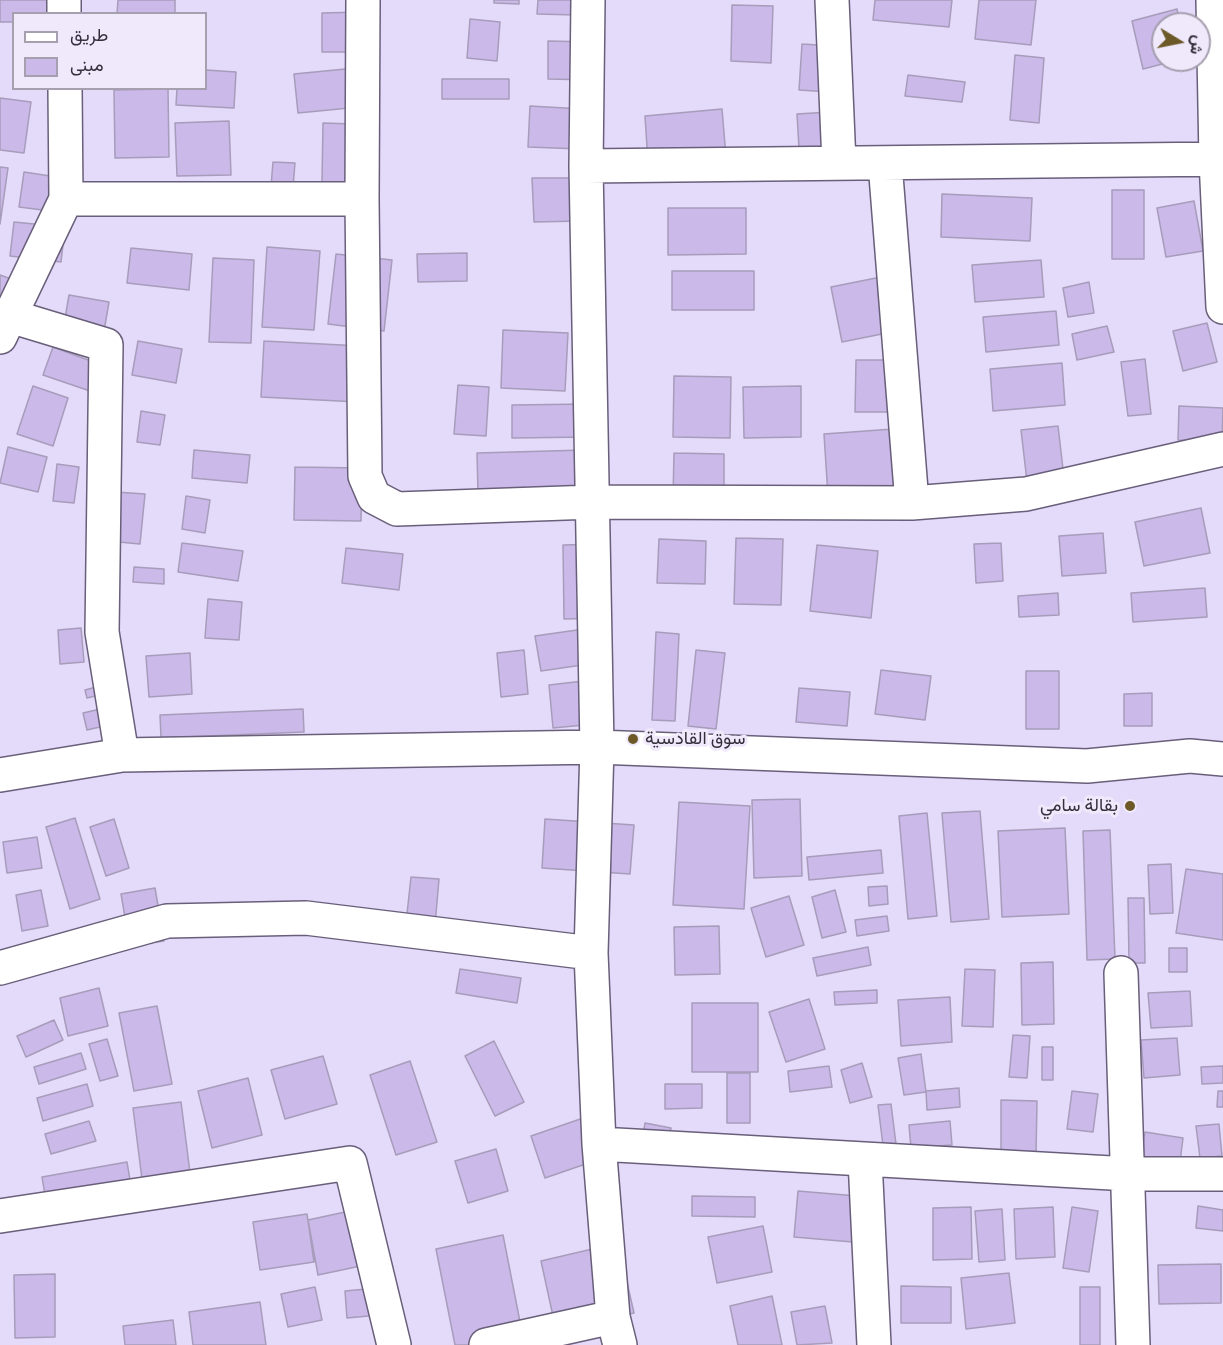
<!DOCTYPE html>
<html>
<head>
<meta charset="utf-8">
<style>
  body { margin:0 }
  #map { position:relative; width:1223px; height:1345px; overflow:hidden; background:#e4daf9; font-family:Cabin,Vazirmatn,sans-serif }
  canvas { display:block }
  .legend { position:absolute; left:12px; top:12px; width:195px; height:78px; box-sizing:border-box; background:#f0e9fc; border:2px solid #a59faf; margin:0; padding:8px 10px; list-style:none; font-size:18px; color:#342f3b }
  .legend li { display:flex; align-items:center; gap:12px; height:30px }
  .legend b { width:30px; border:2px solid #a59faf }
  .north { position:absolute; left:1151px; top:12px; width:60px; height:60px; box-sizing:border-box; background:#f0e9fc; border:2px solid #a59faf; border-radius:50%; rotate:100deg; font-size:16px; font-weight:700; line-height:24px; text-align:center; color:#342f3b }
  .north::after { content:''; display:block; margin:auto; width:21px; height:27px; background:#6d5928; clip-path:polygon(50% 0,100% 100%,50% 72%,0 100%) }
</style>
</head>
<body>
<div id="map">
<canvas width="1223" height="1345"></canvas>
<ul class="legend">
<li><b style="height:8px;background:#fff"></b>طريق</li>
<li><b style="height:16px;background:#cab9e9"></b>مبنى</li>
</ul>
<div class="north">ش</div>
</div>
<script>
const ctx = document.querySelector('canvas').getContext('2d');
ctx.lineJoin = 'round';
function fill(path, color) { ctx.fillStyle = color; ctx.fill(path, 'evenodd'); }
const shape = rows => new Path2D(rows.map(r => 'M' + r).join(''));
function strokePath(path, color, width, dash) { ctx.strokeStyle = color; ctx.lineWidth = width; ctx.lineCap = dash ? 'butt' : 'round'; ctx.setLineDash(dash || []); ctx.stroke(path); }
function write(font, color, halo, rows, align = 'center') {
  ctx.font = font + ' Cabin,Vazirmatn,sans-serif'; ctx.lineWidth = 6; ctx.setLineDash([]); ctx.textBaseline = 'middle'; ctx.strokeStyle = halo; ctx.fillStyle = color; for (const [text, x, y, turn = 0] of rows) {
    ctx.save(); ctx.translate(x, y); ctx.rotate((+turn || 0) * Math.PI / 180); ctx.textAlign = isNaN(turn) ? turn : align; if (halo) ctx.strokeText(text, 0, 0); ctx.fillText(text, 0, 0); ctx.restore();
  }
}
const building = shape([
  [0,0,57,0,57,14,14,14,14,22,0,22,0,0],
  [118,0,175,0,175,14,117,14,118,0],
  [494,0,519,0,519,4,494,3,494,0],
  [538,0,577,0,576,15,537,14,538,0],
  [875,0,952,0,949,27,873,20,875,0],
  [979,0,1036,0,1031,45,975,39,979,0],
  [732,5,773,6,771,63,731,61,732,5],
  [1177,9,1180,24,1163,24,1163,60,1178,60,1143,69,1132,21,1177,9],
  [362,12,362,52,322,52,322,13,362,12],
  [470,19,500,22,497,61,467,58,470,19],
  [548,41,593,42,592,80,548,79,548,41],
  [802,44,850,47,846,93,799,90,802,44],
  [1015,55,1044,58,1039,123,1010,120,1015,55],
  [366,67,370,106,298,113,294,74,366,67],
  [206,70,236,72,234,108,176,105,177,88,206,88,206,70],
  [908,75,965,82,962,102,905,96,908,75],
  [442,79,509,79,509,99,442,99,442,79],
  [168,89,169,157,115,158,114,90,168,89],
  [0,98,31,102,24,153,0,150,0,98],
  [530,106,582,109,580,149,528,147,530,106],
  [722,109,726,157,648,163,645,116,722,109],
  [847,111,849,163,800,166,797,114,847,111],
  [229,121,231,175,177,176,175,123,229,121],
  [323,123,353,124,352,183,322,182,323,123],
  [273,162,295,163,292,199,270,198,273,162],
  [0,167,8,168,0,224,0,167],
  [24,172,70,179,66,213,19,207,24,172],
  [532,178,581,178,581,221,534,222,532,178],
  [1112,190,1144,190,1144,259,1112,259,1112,190],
  [942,194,1032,198,1030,241,941,237,942,194],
  [1194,201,1203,251,1166,257,1157,208,1194,201],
  [668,208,746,208,746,254,668,255,668,208],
  [14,222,65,227,61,262,10,256,14,222],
  [267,247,320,251,314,330,262,327,267,247],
  [131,248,192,254,189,290,127,283,131,248],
  [467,253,467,281,418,282,417,254,467,253],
  [336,254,392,260,384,331,328,324,336,254],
  [213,258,254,260,251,343,209,342,213,258],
  [1041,260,1044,297,975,302,972,265,1041,260],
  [672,271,754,271,754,310,672,310,672,271],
  [0,275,17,281,0,309,0,275],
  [881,277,892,332,842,342,831,287,881,277],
  [1089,282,1094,313,1068,317,1063,288,1089,282],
  [69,295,109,302,103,337,63,330,69,295],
  [1056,311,1059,345,986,352,983,317,1056,311],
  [1207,323,1217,362,1183,371,1173,331,1207,323],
  [1107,326,1114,352,1077,360,1072,334,1107,326],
  [503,330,568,333,565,391,501,388,503,330],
  [138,341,182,349,176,383,132,375,138,341],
  [264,341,361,346,358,402,261,397,264,341],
  [53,347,99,364,90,391,43,375,53,347],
  [1145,359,1151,414,1128,416,1121,362,1145,359],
  [856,360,907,360,907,412,855,412,856,360],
  [1062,363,1065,405,993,411,990,369,1062,363],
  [674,376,731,377,730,438,673,437,674,376],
  [458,385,489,387,486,436,454,434,458,385],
  [33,386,68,398,53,446,17,434,33,386],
  [801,386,801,437,744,438,743,387,801,386],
  [588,404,588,437,512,438,512,405,588,404],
  [1179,406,1223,408,1222,441,1178,440,1179,406],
  [141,411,165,415,160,445,137,442,141,411],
  [1058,426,1065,486,1028,490,1021,430,1058,426],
  [907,428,911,490,828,496,824,434,907,428],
  [8,447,47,457,38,492,0,483,8,447],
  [194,450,250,455,247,483,192,478,194,450],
  [585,450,585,491,478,494,477,453,585,450],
  [674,453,724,454,724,499,673,498,674,453],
  [57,464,79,467,74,503,53,501,57,464],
  [295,467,362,468,361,521,294,520,295,467],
  [101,491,145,494,140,544,97,540,101,491],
  [186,496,210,500,205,533,182,529,186,496],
  [1201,508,1210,553,1144,566,1135,522,1201,508],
  [1103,533,1106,573,1062,576,1059,536,1103,533],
  [736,538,783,539,781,605,734,604,736,538],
  [659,539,706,541,705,584,657,583,659,539],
  [182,543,243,551,238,581,178,572,182,543],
  [1001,543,1003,581,976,583,974,544,1001,543],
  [604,544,605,618,564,619,563,545,604,544],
  [817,545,878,551,871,618,810,611,817,545],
  [346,548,403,554,399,590,342,583,346,548],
  [134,567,164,569,164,584,133,582,134,567],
  [1205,588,1207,617,1133,622,1131,593,1205,588],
  [1058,593,1059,615,1019,617,1018,596,1058,593],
  [208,599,242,602,239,640,205,638,208,599],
  [598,627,603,662,541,671,535,636,598,627],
  [81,628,84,662,60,664,58,630,81,628],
  [656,632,679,634,675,721,652,720,656,632],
  [524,650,528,694,501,697,497,653,524,650],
  [696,650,725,653,716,729,688,726,696,650],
  [190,653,192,694,149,697,146,656,190,653],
  [881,670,931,676,925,720,875,714,881,670],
  [1026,671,1059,671,1059,729,1026,729,1026,671],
  [601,679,606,723,553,728,549,685,601,679],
  [118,681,120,690,87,698,85,690,118,681],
  [799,688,850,692,847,726,796,722,799,688],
  [1152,693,1152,726,1124,726,1124,694,1152,693],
  [122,704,126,721,87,730,83,713,122,704],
  [303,709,304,732,161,738,160,715,303,709],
  [800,799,802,876,754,878,752,800,800,799],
  [679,802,750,806,744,909,673,905,679,802],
  [980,811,989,919,951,922,942,813,980,811],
  [927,813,937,916,908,919,899,816,927,813],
  [75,818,100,899,70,909,46,827,75,818],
  [114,819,129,868,106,876,90,827,114,819],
  [545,819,634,825,630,874,542,868,545,819],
  [1065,828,1069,914,1002,917,998,831,1065,828],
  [1110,830,1115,959,1087,960,1083,831,1110,830],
  [37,837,42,868,7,873,3,842,37,837],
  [881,850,883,873,809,880,807,857,881,850],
  [1171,864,1173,913,1150,914,1148,865,1171,864],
  [1186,869,1223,874,1223,940,1176,933,1186,869],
  [411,877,439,879,435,925,406,923,411,877],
  [887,886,888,904,869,906,868,887,887,886],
  [155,888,164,941,130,946,121,894,155,888],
  [41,890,48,926,22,931,16,895,41,890],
  [835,890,846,932,822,938,812,897,835,890],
  [789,896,804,945,766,957,751,908,789,896],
  [1128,898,1144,898,1145,963,1129,963,1128,898],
  [887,916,889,931,857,936,855,920,887,916],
  [719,926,720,974,675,975,674,927,719,926],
  [868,947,871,965,817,976,813,958,868,947],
  [1169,948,1187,948,1187,972,1169,972,1169,948],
  [1053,962,1054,1024,1022,1025,1021,963,1053,962],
  [460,969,521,978,517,1003,456,993,460,969],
  [965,969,995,970,993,1027,962,1026,965,969],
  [99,988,108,1026,68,1036,60,998,99,988],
  [877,990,877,1003,835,1005,834,992,877,990],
  [1190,991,1192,1026,1151,1028,1148,993,1190,991],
  [950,997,952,1042,901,1046,898,1000,950,997],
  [809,999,825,1049,786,1062,769,1012,809,999],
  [692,1003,758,1003,758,1072,692,1072,692,1003],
  [157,1006,172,1084,134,1091,119,1013,157,1006],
  [54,1020,63,1040,26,1057,17,1036,54,1020],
  [1013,1035,1030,1036,1027,1078,1009,1077,1013,1035],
  [1177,1038,1180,1075,1144,1078,1141,1040,1177,1038],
  [107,1039,118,1076,100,1081,89,1044,107,1039],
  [494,1041,524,1102,495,1116,465,1056,494,1041],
  [1042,1047,1053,1047,1053,1080,1042,1080,1042,1047],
  [81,1053,86,1069,39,1084,34,1067,81,1053],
  [921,1054,926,1092,904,1095,898,1058,921,1054],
  [323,1056,337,1104,285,1119,271,1070,323,1056],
  [410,1061,437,1142,396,1155,370,1075,410,1061],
  [862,1063,872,1097,850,1103,841,1070,862,1063],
  [829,1066,832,1087,790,1092,788,1071,829,1066],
  [1223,1066,1223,1083,1202,1084,1201,1067,1223,1066],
  [727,1073,750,1073,750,1123,727,1123,727,1073],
  [248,1078,262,1135,212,1148,198,1091,248,1078],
  [87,1084,93,1106,43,1121,37,1098,87,1084],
  [665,1084,702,1084,702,1108,665,1109,665,1084],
  [959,1088,960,1107,927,1110,926,1091,959,1088],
  [1072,1091,1098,1094,1093,1132,1067,1129,1072,1091],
  [1218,1091,1223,1091,1223,1107,1217,1107,1218,1091],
  [1001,1100,1037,1101,1036,1155,1001,1155,1001,1100],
  [181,1102,192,1188,144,1195,133,1108,181,1102],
  [891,1104,897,1152,884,1154,878,1105,891,1104],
  [589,1116,603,1158,545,1178,531,1136,589,1116],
  [89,1121,96,1141,51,1154,45,1134,89,1121],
  [950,1121,952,1145,911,1148,909,1125,950,1121],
  [645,1123,671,1128,669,1139,643,1135,645,1123],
  [1219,1124,1222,1156,1200,1158,1196,1126,1219,1124],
  [1145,1132,1183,1138,1180,1162,1141,1156,1145,1132],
  [496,1149,508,1191,468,1203,455,1161,496,1149],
  [127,1162,133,1198,48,1213,42,1177,127,1162],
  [798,1191,869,1197,864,1243,794,1237,798,1191],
  [692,1196,755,1197,755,1217,692,1216,692,1196],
  [1198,1206,1223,1210,1223,1231,1196,1228,1198,1206],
  [971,1207,972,1259,933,1260,933,1208,971,1207],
  [1053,1207,1055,1257,1016,1259,1014,1209,1053,1207],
  [1072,1207,1098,1211,1089,1272,1063,1268,1072,1207],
  [359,1209,370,1264,318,1275,308,1220,359,1209],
  [1002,1209,1005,1260,979,1262,975,1211,1002,1209],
  [307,1214,314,1262,260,1270,253,1222,307,1214],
  [763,1226,772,1272,717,1283,708,1237,763,1226],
  [503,1235,523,1337,483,1345,455,1345,436,1249,503,1235],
  [618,1243,634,1313,556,1330,541,1261,618,1243],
  [1221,1264,1221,1303,1159,1304,1158,1265,1221,1264],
  [1009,1273,1015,1323,966,1329,961,1278,1009,1273],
  [55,1274,55,1337,15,1338,14,1275,55,1274],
  [901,1286,951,1287,951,1323,901,1323,901,1286],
  [315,1287,322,1320,288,1327,281,1294,315,1287],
  [1080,1287,1100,1287,1100,1345,1080,1345,1080,1287],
  [377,1288,379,1315,347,1318,345,1291,377,1288],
  [772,1296,782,1345,738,1345,730,1306,772,1296],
  [260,1302,266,1345,193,1345,189,1312,260,1302],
  [825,1306,832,1343,797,1345,791,1312,825,1306],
  [173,1320,176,1345,125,1345,123,1326,173,1320]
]);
fill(building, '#cab9e9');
strokePath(building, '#a79cba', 1.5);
const minor = shape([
  [64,0,64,14],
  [363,0,362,199,365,476,374,497,397,509,593,502,912,503,1026,494,1223,449],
  [588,0,586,166,597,747,591,953,599,1144,613,1317,620,1345],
  [832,0,839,163],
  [1213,0,1216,160,1223,307],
  [885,163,912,503],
  [586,166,1223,159],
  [66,199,362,199],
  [10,316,106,345,102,632,122,755],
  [0,337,66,199,65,88],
  [0,775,122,755,597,747,1087,766,1190,756,1223,759],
  [0,968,167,921,306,918,591,953],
  [1121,973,1133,1345],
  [599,1144,1129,1174,1223,1174],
  [865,1160,874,1345],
  [0,1216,350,1163,394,1345],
  [486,1345,613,1317]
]);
strokePath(minor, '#695f7a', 36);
strokePath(minor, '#fff', 33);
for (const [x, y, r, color] of [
  [633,739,6,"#6d5928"],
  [1130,806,6,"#6d5928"]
]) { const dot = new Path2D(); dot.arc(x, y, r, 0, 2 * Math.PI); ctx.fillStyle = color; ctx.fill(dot); strokePath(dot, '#f0e9fc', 2); }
write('18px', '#342f3b', '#f0e9fc', [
  ["سوق القادسية",645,739],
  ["بقالة سامي",1118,806,"right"]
], 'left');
</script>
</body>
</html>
